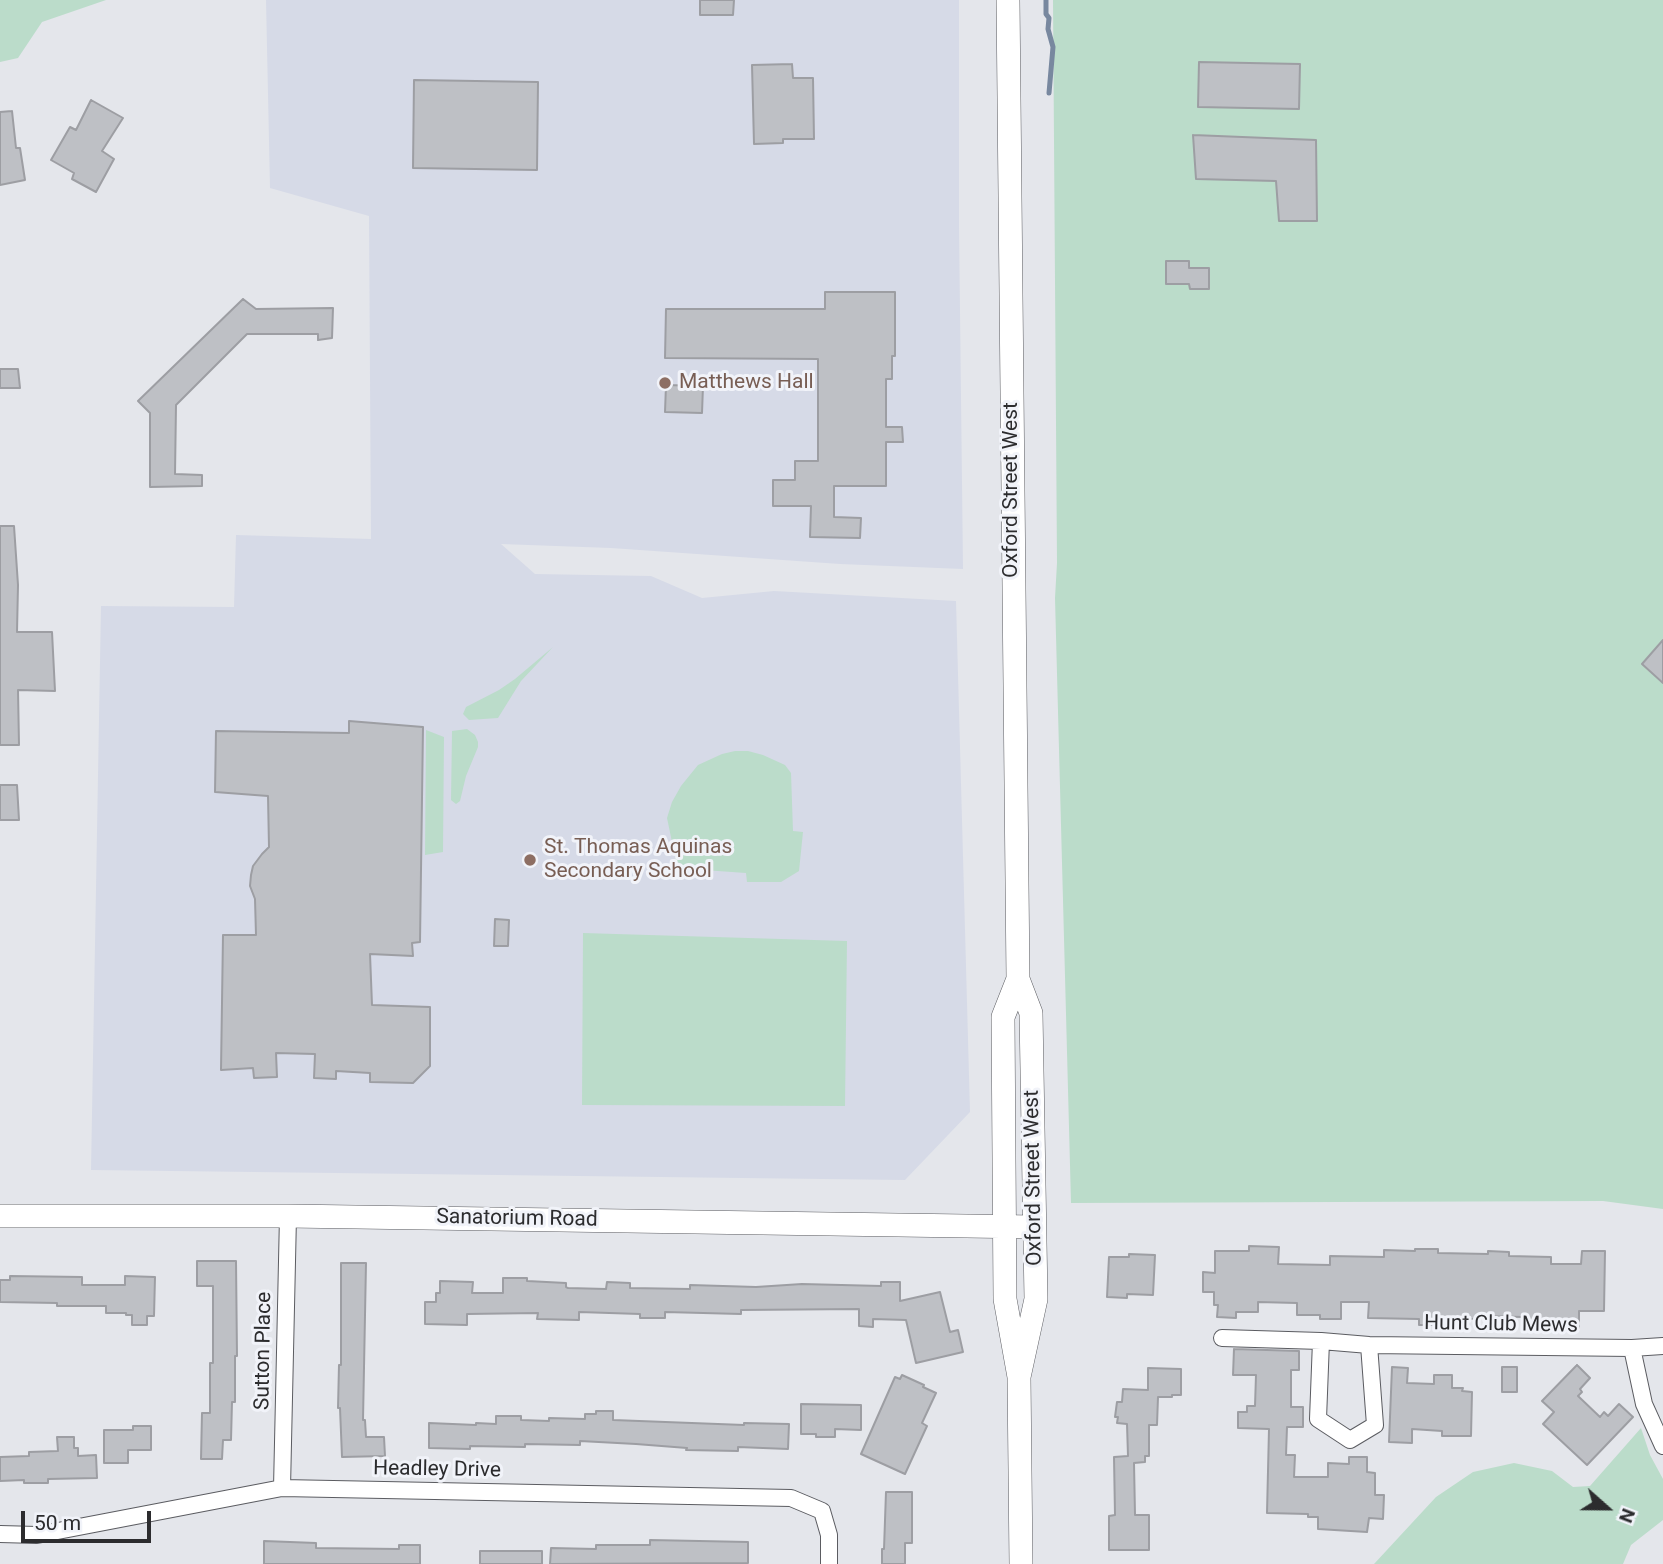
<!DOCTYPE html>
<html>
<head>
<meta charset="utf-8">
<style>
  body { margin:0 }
  #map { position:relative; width:1663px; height:1564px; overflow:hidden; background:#e4e6eb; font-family:Roboto,sans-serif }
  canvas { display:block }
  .north { position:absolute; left:1572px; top:1473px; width:70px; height:70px; -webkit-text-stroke:5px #f1f3f9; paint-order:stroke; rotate:111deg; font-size:19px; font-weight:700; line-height:28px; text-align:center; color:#2c2c2e }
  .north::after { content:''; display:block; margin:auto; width:24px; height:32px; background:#2c2c2e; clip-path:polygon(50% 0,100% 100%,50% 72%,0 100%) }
  .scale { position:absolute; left:21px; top:1511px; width:130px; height:32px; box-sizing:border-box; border:4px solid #2c2c2e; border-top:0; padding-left:9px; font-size:21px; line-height:24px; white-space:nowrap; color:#2c2c2e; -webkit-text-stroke:5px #f1f3f9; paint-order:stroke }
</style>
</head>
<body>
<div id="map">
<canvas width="1663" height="1564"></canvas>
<div class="north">N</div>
<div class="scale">50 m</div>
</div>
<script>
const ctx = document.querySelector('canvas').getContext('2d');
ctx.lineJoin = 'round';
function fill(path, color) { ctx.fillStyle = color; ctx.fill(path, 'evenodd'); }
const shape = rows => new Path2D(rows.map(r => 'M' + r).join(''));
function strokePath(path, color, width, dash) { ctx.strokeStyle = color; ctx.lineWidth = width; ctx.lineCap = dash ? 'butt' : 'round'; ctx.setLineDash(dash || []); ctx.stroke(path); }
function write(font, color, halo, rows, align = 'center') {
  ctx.font = font + ' Roboto,sans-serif'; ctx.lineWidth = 6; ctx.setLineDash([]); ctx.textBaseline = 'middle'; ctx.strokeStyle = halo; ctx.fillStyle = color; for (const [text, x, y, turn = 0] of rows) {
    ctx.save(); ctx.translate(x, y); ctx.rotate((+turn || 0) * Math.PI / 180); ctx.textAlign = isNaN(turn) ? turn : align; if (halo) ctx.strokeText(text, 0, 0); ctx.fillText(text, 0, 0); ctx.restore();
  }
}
fill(shape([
  [266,0,959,0,959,226,963,569,840,564,611,548,501,544,535,574,651,576,702,598,774,591,956,601,970,1112,905,1180,91,1170,101,606,234,607,236,535,371,539,369,216,270,188]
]), '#d6dae7');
fill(shape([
  [0,0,106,0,42,22,18,58,0,62],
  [1053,0,1663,0,1663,1209,1603,1201,1071,1203,1055,598,1057,563],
  [553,647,521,681,498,718,469,720,463,714,466,707,499,690,515,679],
  [467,729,475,735,478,742,478,747,466,776,460,801,456,804,451,800,452,731],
  [426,730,444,737,443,852,425,855],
  [735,751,748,751,763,755,785,765,791,773,793,831,803,832,799,871,781,882,747,882,746,873,689,869,676,861,667,818,672,802,681,786,698,765,722,754],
  [583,933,847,941,845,1106,582,1105],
  [1641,1428,1650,1455,1663,1479,1663,1520,1631,1545,1623,1564,1374,1564,1436,1497,1473,1472,1514,1463,1552,1471,1573,1487,1590,1486]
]), '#bbdcca');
strokePath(shape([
  [1046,0,1046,14,1049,18,1048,29,1053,47,1049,93]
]), '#78889f', 5);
const building = shape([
  [700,0,734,0,733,15,700,15,700,0],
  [1199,62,1300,64,1299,109,1198,107,1199,62],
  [792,64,793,78,813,78,814,139,783,139,783,143,754,144,752,65,792,64],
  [414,80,538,82,537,170,413,168,414,80],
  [91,100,123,118,102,151,114,159,96,192,72,179,74,173,51,160,70,127,76,130,91,100],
  [12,111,16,148,20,148,25,180,0,185,0,112,12,111],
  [1193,135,1316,140,1317,221,1279,221,1276,181,1196,179,1193,135],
  [1166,261,1189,261,1189,268,1209,268,1209,289,1190,289,1189,284,1166,284,1166,261],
  [825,292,895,292,895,356,892,356,892,379,886,379,886,427,902,427,903,442,886,442,886,486,834,486,834,517,861,518,860,538,810,537,811,506,773,506,773,480,795,480,795,461,818,461,818,359,665,358,666,309,825,309,825,292],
  [243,299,256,309,333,308,332,338,318,340,318,334,247,334,176,405,175,474,202,475,202,486,150,487,150,413,138,401,243,299],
  [0,369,18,369,20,388,0,388,0,369],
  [666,385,703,386,702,413,665,412,666,385],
  [0,526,14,526,18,585,17,632,52,632,55,691,18,690,19,745,0,745,0,526],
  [1663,640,1663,683,1642,664,1663,640],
  [349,721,423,727,420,942,412,943,413,956,370,954,372,1005,430,1007,430,1066,413,1083,370,1082,370,1073,336,1071,336,1079,314,1078,315,1054,276,1053,277,1077,254,1078,253,1068,221,1070,223,935,256,935,255,899,250,886,251,875,253,866,262,854,269,847,268,796,215,792,216,731,349,733,349,721],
  [0,785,17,785,19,820,0,820,0,785],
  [495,919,509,920,508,946,494,946,495,919],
  [1249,1246,1279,1247,1278,1264,1330,1265,1330,1256,1384,1257,1384,1250,1415,1251,1415,1249,1438,1249,1438,1253,1488,1254,1488,1251,1509,1252,1509,1256,1551,1257,1551,1264,1581,1264,1582,1251,1605,1251,1604,1311,1579,1311,1579,1328,1559,1328,1559,1322,1523,1321,1523,1317,1477,1316,1477,1319,1437,1318,1437,1325,1419,1325,1419,1319,1368,1318,1369,1302,1341,1302,1341,1319,1320,1319,1320,1315,1297,1315,1297,1303,1258,1302,1258,1312,1236,1312,1236,1318,1217,1317,1218,1305,1214,1305,1214,1292,1203,1292,1203,1272,1215,1273,1215,1251,1249,1251,1249,1246],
  [1129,1254,1155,1255,1153,1295,1127,1294,1127,1298,1107,1297,1109,1257,1129,1257,1129,1254],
  [197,1261,236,1261,237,1356,235,1356,235,1402,232,1402,231,1440,223,1440,222,1459,201,1459,202,1413,210,1413,210,1363,213,1363,213,1286,197,1286,197,1261],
  [341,1263,366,1263,363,1420,365,1420,366,1437,384,1437,385,1456,342,1457,340,1408,338,1408,339,1365,341,1365,341,1263],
  [10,1276,82,1277,82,1285,125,1285,125,1276,155,1277,154,1316,147,1316,147,1325,132,1325,132,1315,126,1315,126,1313,106,1313,106,1306,57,1306,57,1303,0,1302,0,1280,10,1280,10,1276],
  [503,1278,527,1278,527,1281,566,1283,566,1287,568,1288,606,1289,607,1282,630,1283,630,1288,690,1289,690,1285,756,1287,802,1284,881,1286,881,1282,900,1282,900,1301,940,1292,950,1332,958,1330,963,1352,916,1363,906,1320,873,1319,873,1327,859,1326,859,1309,741,1310,741,1314,665,1312,665,1318,640,1318,640,1314,579,1312,579,1320,537,1319,538,1313,467,1314,467,1325,425,1324,425,1302,436,1302,436,1293,440,1293,440,1281,473,1282,472,1293,503,1293,503,1278],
  [1234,1349,1299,1351,1299,1370,1291,1370,1291,1407,1303,1407,1303,1427,1287,1427,1286,1455,1295,1455,1294,1477,1328,1477,1328,1463,1349,1464,1349,1457,1367,1457,1367,1472,1375,1473,1375,1495,1384,1495,1383,1519,1369,1518,1367,1532,1318,1529,1318,1517,1308,1517,1308,1514,1267,1513,1269,1429,1238,1428,1238,1412,1247,1412,1247,1406,1255,1406,1256,1375,1233,1375,1234,1349],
  [1577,1365,1590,1378,1580,1389,1582,1392,1578,1396,1600,1417,1604,1412,1608,1416,1619,1404,1633,1417,1587,1465,1543,1424,1554,1412,1542,1401,1577,1365],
  [1392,1367,1408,1368,1407,1383,1434,1384,1434,1375,1452,1375,1452,1388,1463,1388,1462,1391,1472,1392,1471,1436,1442,1436,1442,1431,1412,1429,1412,1443,1389,1442,1392,1367],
  [1502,1367,1517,1367,1517,1392,1502,1392,1502,1367],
  [1148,1368,1181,1369,1181,1395,1172,1395,1172,1397,1158,1397,1157,1425,1149,1425,1149,1456,1145,1456,1145,1462,1134,1463,1135,1515,1149,1515,1149,1550,1109,1550,1109,1516,1115,1515,1114,1457,1128,1456,1127,1424,1117,1423,1118,1417,1115,1417,1117,1402,1122,1402,1123,1389,1148,1390,1148,1368],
  [902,1375,924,1385,923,1387,936,1393,922,1423,927,1426,905,1474,861,1454,895,1377,900,1379,902,1375],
  [801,1404,861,1405,861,1430,835,1429,835,1437,816,1437,816,1434,801,1434,801,1404],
  [596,1411,613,1411,613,1420,744,1425,744,1423,789,1424,788,1449,738,1447,738,1451,686,1450,687,1448,636,1444,580,1441,580,1445,525,1444,525,1447,470,1446,470,1449,429,1448,429,1423,476,1425,476,1423,496,1424,496,1416,521,1416,521,1420,549,1421,549,1418,585,1419,585,1414,596,1414,596,1411],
  [133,1426,151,1426,151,1450,128,1450,128,1463,104,1463,104,1430,133,1430,133,1426],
  [57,1437,74,1437,74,1448,78,1448,78,1456,96,1455,97,1478,48,1479,48,1483,24,1483,24,1480,0,1481,0,1457,29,1456,29,1452,58,1451,57,1437],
  [886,1492,912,1492,912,1543,905,1543,905,1564,882,1564,882,1549,884,1549,886,1492],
  [650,1540,748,1542,748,1563,550,1564,551,1548,596,1549,596,1545,650,1545,650,1540],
  [264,1541,316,1543,316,1548,399,1549,399,1545,420,1545,420,1564,264,1564,264,1541],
  [480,1551,542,1551,542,1564,480,1564,480,1551]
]);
fill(building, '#bec0c5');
strokePath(building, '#9d9ea3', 2);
const street = shape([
  [1222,1338,1321,1341,1369,1345,1632,1348,1663,1346],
  [1321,1341,1318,1419,1350,1440,1375,1425,1369,1345],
  [1632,1348,1644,1404,1663,1446],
  [282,1488,288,1216],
  [0,1534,37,1535,282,1488,791,1498,822,1511,829,1535,829,1564]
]);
const secondary = shape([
  [1008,0,1018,979,1031,1013,1036,1299,1019,1377],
  [1018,979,1003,1017,1005,1299,1019,1377,1021,1564],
  [0,1216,288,1216,1034,1227]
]);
strokePath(street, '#5b5c61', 18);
strokePath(secondary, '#5b5c61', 24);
strokePath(street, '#fff', 16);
strokePath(secondary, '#fff', 23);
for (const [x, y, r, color] of [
  [665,383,7,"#8d6e63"],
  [530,860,7,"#8d6e63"]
]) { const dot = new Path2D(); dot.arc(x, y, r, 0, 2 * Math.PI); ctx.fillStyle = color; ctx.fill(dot); strokePath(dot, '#f1f3f9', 2.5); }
write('21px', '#785e54', '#f1f3f9', [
  ["Matthews Hall",679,383],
  ["St. Thomas Aquinas",544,848],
  ["Secondary School",544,872]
], 'left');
write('21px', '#2c2c2e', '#f1f3f9', [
  ["Oxford Street West",1012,490,-90],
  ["Oxford Street West",1034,1178,-91],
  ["Sanatorium Road",517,1219,1],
  ["Hunt Club Mews",1501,1325,1],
  ["Sutton Place",264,1351,-89],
  ["Headley Drive",437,1470,1]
]);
</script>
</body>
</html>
